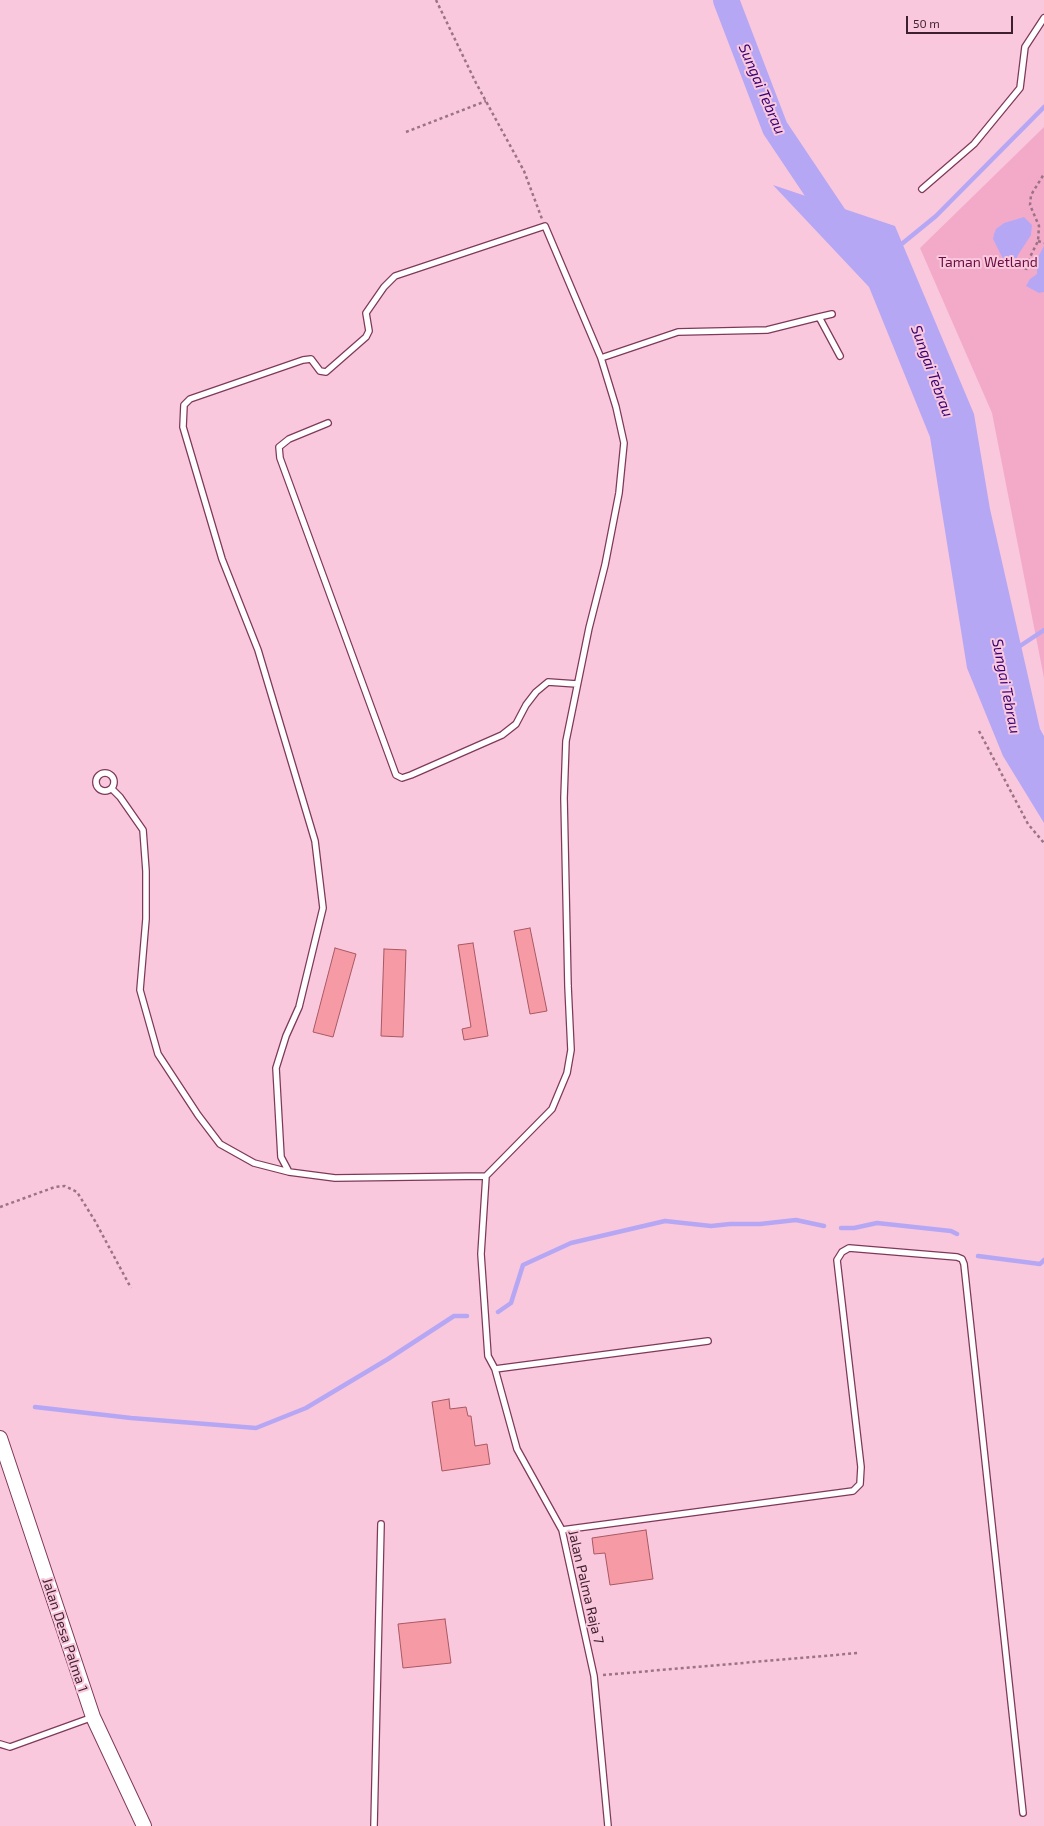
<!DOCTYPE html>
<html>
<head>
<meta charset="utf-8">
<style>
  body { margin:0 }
  #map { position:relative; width:1044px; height:1826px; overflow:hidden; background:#fac8dc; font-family:"Exo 2",sans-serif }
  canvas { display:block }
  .scale { position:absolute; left:906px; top:16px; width:107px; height:18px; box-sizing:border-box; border:2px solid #3e1f2d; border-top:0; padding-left:5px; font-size:12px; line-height:14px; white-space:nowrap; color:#3e1f2d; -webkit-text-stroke:3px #fac8dc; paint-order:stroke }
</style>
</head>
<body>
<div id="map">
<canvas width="1044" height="1826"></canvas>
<div class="scale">50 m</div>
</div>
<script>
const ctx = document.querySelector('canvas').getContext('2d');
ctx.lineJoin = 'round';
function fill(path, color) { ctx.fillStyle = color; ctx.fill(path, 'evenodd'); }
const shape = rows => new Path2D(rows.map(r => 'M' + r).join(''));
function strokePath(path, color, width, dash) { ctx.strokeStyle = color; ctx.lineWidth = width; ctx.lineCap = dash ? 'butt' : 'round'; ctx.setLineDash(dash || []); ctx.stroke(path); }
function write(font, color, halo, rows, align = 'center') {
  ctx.font = font + ' "Exo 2",sans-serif'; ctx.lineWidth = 4; ctx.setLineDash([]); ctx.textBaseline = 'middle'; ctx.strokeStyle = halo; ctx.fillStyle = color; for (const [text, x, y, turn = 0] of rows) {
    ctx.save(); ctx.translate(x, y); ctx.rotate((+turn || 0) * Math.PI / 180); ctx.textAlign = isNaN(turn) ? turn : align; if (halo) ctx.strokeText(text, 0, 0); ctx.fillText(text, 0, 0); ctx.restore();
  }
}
fill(shape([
  [1044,127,1044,678,992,413,920,248]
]), '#f3aac9');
fill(shape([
  [773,185,895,226,974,414,990,509,1040,729,1044,736,1044,823,1003,756,967,668,930,437,869,287],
  [1024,217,1032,225,1031,235,1018,255,1013,268,1007,267,993,239,994,234,996,229,1004,223],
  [1044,246,1044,292,1039,293,1026,286,1030,279,1037,274,1037,259]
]), '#b6a7f5');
strokePath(shape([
  [898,247,936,216,1044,107],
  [1017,648,1044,630],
  [841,1228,854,1228,877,1223,951,1231,957,1234],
  [978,1256,1040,1264,1044,1260],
  [498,1312,511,1303,523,1265,571,1243,665,1221,711,1226,730,1224,760,1224,796,1220,824,1226],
  [35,1407,131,1418,256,1428,306,1408,388,1359,454,1316,467,1316]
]), '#b6a7f5', 4.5);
strokePath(shape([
  [726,0,775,128,842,228,846,231]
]), '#b6a7f5', 26);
const building = shape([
  [530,928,547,1011,530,1014,514,931,530,928],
  [473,943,488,1036,464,1040,462,1029,471,1027,458,945,473,943],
  [335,948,356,954,333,1037,313,1032,335,948],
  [384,949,406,950,403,1037,381,1036,384,949],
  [449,1399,450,1409,466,1407,468,1416,471,1416,475,1446,487,1444,490,1464,442,1471,432,1402,449,1399],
  [646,1530,653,1579,610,1585,605,1553,594,1554,592,1538,646,1530],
  [445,1619,451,1663,403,1668,398,1624,445,1619]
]);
fill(building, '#f69ba5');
strokePath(building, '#a75863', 1);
const service = shape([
  [922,189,974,144,1020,88,1025,47,1044,18],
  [819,317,832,314],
  [601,358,678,332,767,330,819,317,840,356],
  [328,423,289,439,279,447,280,458,396,775,402,778,411,775,502,735,516,724,526,705,536,692,548,682,577,684],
  '96 782a9 9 0 1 1 18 0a9 9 0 1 1-18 0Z',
  [112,789,120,797,143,830,146,871,146,919,140,990,158,1054,198,1115,220,1144,254,1163,289,1172,281,1157,276,1068,286,1036,299,1007,323,908,315,841,258,650,222,559,183,427,184,405,190,399,303,360,311,359,320,371,326,372,366,337,369,331,366,313,384,287,395,276,545,226,601,358,616,407,624,443,619,493,605,565,589,628,566,741,564,798,568,986,571,1050,567,1073,552,1109,486,1176,335,1178,289,1172],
  [486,1176,481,1254,488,1356,495,1369,517,1449,562,1530,594,1676,608,1826],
  [495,1369,708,1341],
  [562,1530,853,1491,860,1484,861,1467,837,1260,842,1252,849,1248,957,1257,962,1259,964,1264,1023,1813],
  [0,1744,10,1747,93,1717],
  [374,1826,381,1524]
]);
const tertiary = shape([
  [0,1438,93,1717,144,1826]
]);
strokePath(service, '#7e395a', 8);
strokePath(tertiary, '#7e395a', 16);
strokePath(shape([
  [436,0,476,83,524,171,542,219],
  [406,132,486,101],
  [1038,241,1044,243],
  '1023 265a4 4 0 1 1 8 0a4 4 0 1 1-8 0Z',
  [1028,261,1038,241,1039,226,1030,205,1031,195,1044,174],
  [979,731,1028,824,1044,843],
  [0,1207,55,1187,65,1186,77,1192,95,1221,131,1288],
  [603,1675,858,1653]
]), '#9b7384', 2.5, [3, 3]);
strokePath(service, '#fff', 5.5);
strokePath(tertiary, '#fff', 14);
write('14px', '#6b0d42', '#fac8dc', [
  ["Taman Wetland",988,262]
]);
write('14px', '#3e1f2d', '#fac8dc', [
  ["Jalan Palma Raja 7",586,1587,77],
  ["Jalan Desa Palma 1",65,1635,72]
]);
write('italic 15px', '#350076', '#fac8dc', [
  ["Sungai Tebrau",762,89,67],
  ["Sungai Tebrau",932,371,70],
  ["Sungai Tebrau",1006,686,79]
]);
</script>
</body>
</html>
